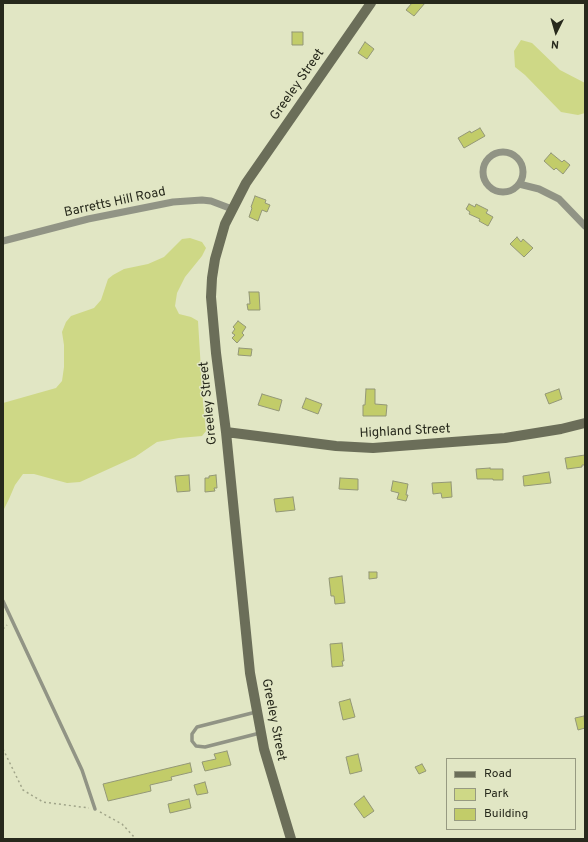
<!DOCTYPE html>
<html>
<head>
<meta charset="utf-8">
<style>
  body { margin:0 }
  #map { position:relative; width:588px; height:842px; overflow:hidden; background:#e1e6c4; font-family:Overpass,sans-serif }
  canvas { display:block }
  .frame { position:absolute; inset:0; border:4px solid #27291c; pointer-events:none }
  .legend { position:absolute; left:446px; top:758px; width:130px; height:72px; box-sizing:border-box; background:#e1e6c4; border:1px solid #979a81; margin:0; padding:5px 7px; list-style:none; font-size:12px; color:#27291c }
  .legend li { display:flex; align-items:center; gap:8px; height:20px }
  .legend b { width:20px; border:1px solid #979a81 }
  .north { position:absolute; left:536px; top:12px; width:40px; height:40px; -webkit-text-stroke:3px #e1e6c4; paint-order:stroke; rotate:185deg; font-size:11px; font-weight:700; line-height:16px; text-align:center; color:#27291c }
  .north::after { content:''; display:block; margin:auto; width:14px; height:18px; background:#27291c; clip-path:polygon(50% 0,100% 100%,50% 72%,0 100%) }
</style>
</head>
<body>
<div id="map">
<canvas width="588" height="842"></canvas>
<div class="frame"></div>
<ul class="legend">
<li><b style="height:5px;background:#6b6e59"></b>Road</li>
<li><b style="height:11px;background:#ced886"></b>Park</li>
<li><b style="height:11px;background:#c2cc69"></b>Building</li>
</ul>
<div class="north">N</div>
</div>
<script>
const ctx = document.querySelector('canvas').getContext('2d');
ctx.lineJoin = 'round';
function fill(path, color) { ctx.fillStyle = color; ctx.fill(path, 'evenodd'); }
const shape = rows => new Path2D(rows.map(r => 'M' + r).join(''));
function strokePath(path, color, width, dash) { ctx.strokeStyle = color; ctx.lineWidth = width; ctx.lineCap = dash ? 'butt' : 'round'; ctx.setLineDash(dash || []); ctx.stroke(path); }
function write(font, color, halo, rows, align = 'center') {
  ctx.font = font + ' Overpass,sans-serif'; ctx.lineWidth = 3; ctx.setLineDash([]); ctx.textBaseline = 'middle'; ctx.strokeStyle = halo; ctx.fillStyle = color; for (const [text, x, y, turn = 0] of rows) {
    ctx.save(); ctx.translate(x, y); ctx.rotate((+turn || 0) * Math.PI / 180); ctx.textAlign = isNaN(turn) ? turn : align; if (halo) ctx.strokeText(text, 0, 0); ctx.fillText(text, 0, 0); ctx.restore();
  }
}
fill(shape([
  [521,40,532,43,560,70,585,83,585,113,578,115,561,112,525,75,515,67,514,51],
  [190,238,202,242,206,248,202,256,185,277,177,293,175,306,179,314,191,317,198,321,203,403,206,431,202,436,179,438,157,442,135,457,80,482,67,483,34,474,23,474,15,485,9,499,3,511,3,403,56,388,62,381,64,367,64,345,62,332,66,322,71,316,94,308,101,300,108,279,113,275,124,269,148,264,164,257,182,239]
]), '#ced886');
const building = shape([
  [412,3,425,3,414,16,406,10,412,3],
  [292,32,303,32,303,45,292,45,292,32],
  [365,42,374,49,367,59,358,53,365,42],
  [480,128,485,136,464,148,458,138,470,131,471,133,480,128],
  [551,153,562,162,564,160,570,165,563,174,556,168,554,170,544,161,551,153],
  [255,196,266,200,265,203,270,205,267,212,262,210,258,221,249,217,252,208,251,207,255,196],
  [469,204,475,207,476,204,488,210,486,213,493,217,488,226,479,221,480,219,469,214,470,212,466,209,469,204],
  [517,237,521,242,523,239,533,248,524,257,510,244,517,237],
  [249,292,259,292,260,310,248,310,247,304,250,304,249,292],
  [238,321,246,327,242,333,244,335,237,343,232,338,235,335,232,333,235,329,233,327,238,321],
  [239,348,252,349,251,356,238,355,239,348],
  [366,389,375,389,375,404,387,405,386,416,363,416,363,405,365,405,366,389],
  [559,389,562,399,549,404,545,394,559,389],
  [262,394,282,400,279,411,258,405,262,394],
  [306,398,322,404,318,414,302,408,306,398],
  [585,455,585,465,582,465,582,467,567,469,565,458,585,455],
  [490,468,490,469,503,469,503,480,493,480,493,479,477,479,476,469,490,468],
  [549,472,551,483,524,486,523,476,549,472],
  [189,475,190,491,177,492,175,476,189,475],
  [216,475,217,488,214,488,215,491,205,492,205,478,209,478,209,476,216,475],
  [340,478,358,479,358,490,339,489,340,478],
  [393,481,408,484,406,495,408,495,406,501,397,499,399,493,391,491,393,481],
  [451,482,452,497,442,498,441,493,433,494,432,483,451,482],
  [293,497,295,510,276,512,274,499,293,497],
  [369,572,377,572,377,578,369,579,369,572],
  [342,576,345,603,335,604,334,596,331,596,329,578,342,576],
  [342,643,344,661,342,661,343,666,332,667,330,644,342,643],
  [350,699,355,717,343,720,339,702,350,699],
  [584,716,585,728,578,730,575,718,584,716],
  [227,751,231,765,205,771,202,762,216,759,214,754,227,751],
  [358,754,362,771,350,774,346,757,358,754],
  [190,763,192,772,171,777,172,780,150,785,151,791,108,801,103,784,190,763],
  [422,764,426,771,419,774,415,767,422,764],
  [205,782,208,793,197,795,194,785,205,782],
  [364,796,374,811,364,818,354,804,364,796],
  [189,799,191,808,170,813,168,804,189,799]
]);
fill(building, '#c2cc69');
strokePath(building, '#939777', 1);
strokePath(shape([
  [3,629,7,625],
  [3,749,23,790,43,802,89,808],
  [100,812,122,824,136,839]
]), '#a0a489', 1.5, [2, 3]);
strokePath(shape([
  [3,601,82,770,95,809],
  [256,712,197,727,192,734,192,741,196,746,205,747,260,733]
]), '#919485', 3.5);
strokePath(shape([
  '483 172a20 20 0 1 1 40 0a20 20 0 1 1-40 0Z',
  [519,184,539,189,559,199,585,226],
  [3,241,88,219,173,202,202,200,211,201,232,209]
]), '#919485', 7);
strokePath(shape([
  [226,432,336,446,373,448,505,438,561,429,585,423],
  [291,839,264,749,250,673,226,432,216,353,211,297,212,278,215,259,225,224,246,183,371,3]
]), '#6b6e59', 10);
write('13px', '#27291c', '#e1e6c4', [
  ["Greeley Street",298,85,-55],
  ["Barretts Hill Road",115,203,-12],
  ["Greeley Street",209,403,-96],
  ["Highland Street",405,432,-3],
  ["Greeley Street",273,720,79]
]);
</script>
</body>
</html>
